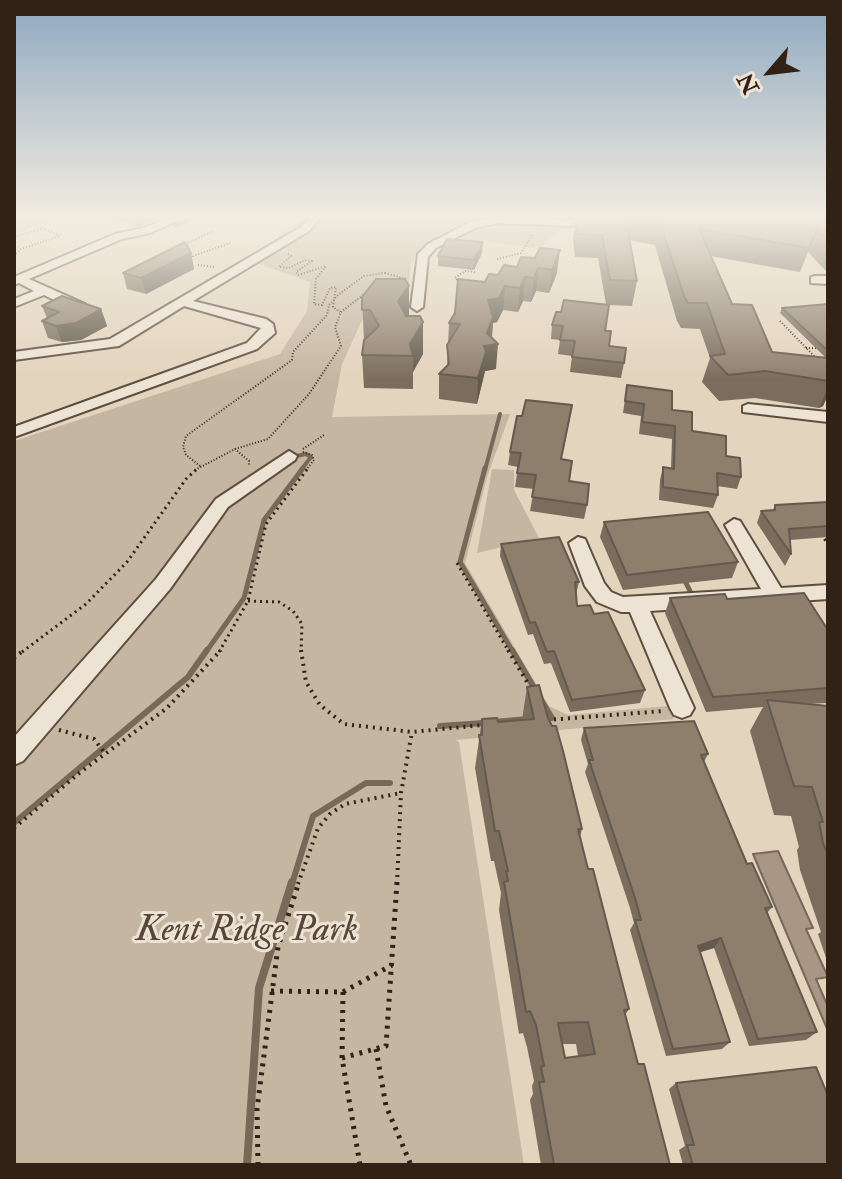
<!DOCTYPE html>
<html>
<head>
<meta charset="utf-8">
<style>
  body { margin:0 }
  #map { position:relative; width:842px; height:1179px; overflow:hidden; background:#e3d4bd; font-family:"IM FELL Double Pica",serif }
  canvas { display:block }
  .frame { position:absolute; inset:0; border:16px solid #322216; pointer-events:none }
  .north { position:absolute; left:730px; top:32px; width:80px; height:80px; -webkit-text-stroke:6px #ede3d4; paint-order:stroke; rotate:242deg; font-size:22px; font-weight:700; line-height:32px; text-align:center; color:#322216 }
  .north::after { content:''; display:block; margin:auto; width:28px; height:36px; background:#322216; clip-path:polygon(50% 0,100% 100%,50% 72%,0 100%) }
</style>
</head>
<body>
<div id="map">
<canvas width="842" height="1179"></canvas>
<div class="frame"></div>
<div class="north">N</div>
</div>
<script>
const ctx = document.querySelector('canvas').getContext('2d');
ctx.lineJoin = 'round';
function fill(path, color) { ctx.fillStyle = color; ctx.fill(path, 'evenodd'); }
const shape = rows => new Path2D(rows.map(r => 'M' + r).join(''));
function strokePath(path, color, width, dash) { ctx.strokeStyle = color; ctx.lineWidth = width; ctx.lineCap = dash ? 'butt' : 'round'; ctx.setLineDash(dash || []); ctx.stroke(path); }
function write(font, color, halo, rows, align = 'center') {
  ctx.font = font + ' "IM FELL Double Pica",serif'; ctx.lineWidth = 6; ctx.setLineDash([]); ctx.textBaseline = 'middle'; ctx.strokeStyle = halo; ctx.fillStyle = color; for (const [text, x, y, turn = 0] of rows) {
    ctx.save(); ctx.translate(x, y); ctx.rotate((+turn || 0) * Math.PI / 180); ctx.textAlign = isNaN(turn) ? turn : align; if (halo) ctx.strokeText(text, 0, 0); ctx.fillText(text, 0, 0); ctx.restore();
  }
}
fill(shape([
  [14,215,72,215,14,234],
  [308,215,679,215,560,230,540,249,441,235,422,248,411,264,407,306,369,305,342,364,332,417,510,414,487,477,465,563,549,706,568,715,668,706,674,719,456,740,459,742,524,1165,14,1165,14,441,280,354,307,311,310,282,248,260],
  [492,469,514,470,514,490,539,538,477,553]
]), '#c5b6a1');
const water = shape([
  [778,851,813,928,806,929,828,977,816,979,828,1007,828,1031,753,854,778,851]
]);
fill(water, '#a79784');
strokePath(water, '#786858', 2);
strokePath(shape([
  [175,226,201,215]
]), '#786858', 3);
strokePath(shape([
  [292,457,306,454,311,457,301,470],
  [485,470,500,414]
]), '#786858', 4);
strokePath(shape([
  [485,468,460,562,513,652],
  [683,577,693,597],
  [206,652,244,598,264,520,303,468]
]), '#786858', 5);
strokePath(shape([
  [512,650,536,691],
  [541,700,552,718,542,718],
  [494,722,528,719],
  [440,726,484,723],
  [14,823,188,677,207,650],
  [292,884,313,816,366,783,390,783]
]), '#786858', 6);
strokePath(shape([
  [247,1165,259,988,292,882]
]), '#786858', 8);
const minor = shape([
  [178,215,191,215,150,233,122,239,29,279,85,304,85,310,75,310,44,295,14,307,14,299,34,291,19,283,14,285,14,277,115,234,143,228,178,215],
  [313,215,323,215,309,231,193,301,266,319,273,324,275,333,257,349,14,437,14,427,247,343,261,328,184,306,119,346,14,360,14,352,110,339,301,227,313,215],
  [602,215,624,215,570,226,498,223,477,227,436,248,428,257,423,307,417,311,411,307,418,254,428,244,470,222,498,217,570,220,602,215],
  [815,276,828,276,828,284,811,283,811,277,815,276],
  [748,404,828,412,828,422,743,412,743,406,748,404],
  [289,451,297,456,295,460,228,507,170,589,23,761,14,765,14,737,156,579,216,499,289,451],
  [734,519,740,521,781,588,828,585,828,599,650,611,694,708,690,715,682,718,674,715,670,708,630,612,621,612,597,602,585,586,569,543,578,537,585,539,604,583,611,592,623,597,761,589,725,525,734,519]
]);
strokePath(minor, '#5e4e40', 4);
strokePath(shape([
  [14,237,43,228,60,236,21,249,14,256],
  [185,244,214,231],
  [188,252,193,256,230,243],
  [288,254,291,256,279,267,289,268,305,260,312,261,296,272,298,275,326,266,316,279,314,304,322,305,330,288,336,287,333,307,340,312],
  [497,259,521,253,533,234],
  [198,265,215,267],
  [385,273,406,279],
  [459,282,455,278,465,271,475,272],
  [780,321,816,358],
  [806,348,816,348],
  [235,449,268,439,309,394,341,346,335,327,341,312,368,291],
  [303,449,324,435],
  [303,452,312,455,314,460,306,470],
  [195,470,235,449,249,461,249,465]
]), '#322216', 2, [1, 2]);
strokePath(shape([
  [821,534,828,544],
  [457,563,509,652],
  [248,601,279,602,293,611,302,624,301,652],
  [22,652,86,604,127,562,186,479,198,468],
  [219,652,248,601,266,524,308,468]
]), '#322216', 3, [2, 4]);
strokePath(shape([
  [301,650,306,682,320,705,344,724,412,732,483,725],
  [508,650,530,687],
  [14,658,24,650],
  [547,720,663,711],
  [59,730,94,739,104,752],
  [14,828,78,774,167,708,221,650],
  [298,884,318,828,330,814,345,804,401,793],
  [397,884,401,793,412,732]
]), '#322216', 4, [2, 5]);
strokePath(shape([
  [271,991,343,992,392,965],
  [343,992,342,1058,360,1165],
  [376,1049,386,1106,411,1165],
  [342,1058,386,1046,397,882],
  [258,1165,257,1109,278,947,299,882]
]), '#322216', 5, [3, 6]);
fill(minor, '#ede3d4');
strokePath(shape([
  [200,466,186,455,183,447,186,436,292,360,293,352,327,315,329,305,338,295,364,276,385,273]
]), '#322216', 2, [1, 2]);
fill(shape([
  [112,215,170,215,138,226,113,219],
  [594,215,828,215,828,270,825,270,808,252,800,272,710,256,732,304,772,352,826,358,780,313,782,308,828,304,828,395,823,406,819,408,755,398,719,401,702,382,710,358,700,329,681,328,677,321,655,245,629,240,637,281,632,306,609,305,605,331,609,346,624,363,621,378,570,372,572,356,558,354,560,340,551,339,552,325,561,312,606,304,598,258,575,257,573,239,576,216,592,217],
  [191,253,194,269,146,294,127,289,123,273],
  [482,253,474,270,438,266,438,256],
  [535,258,557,273,549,293,536,291,531,302,523,301,518,312,503,310,497,322,493,323,492,338,496,369,485,371,477,404,439,399,439,374,447,367,449,323,485,282],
  [362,297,423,322,423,354,413,372,413,389,364,388,362,355,364,341],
  [42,306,101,309,107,326,81,340,62,342,48,338,42,321,47,318],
  [627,385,672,410,692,431,726,456,741,477,737,489,717,486,718,495,713,508,659,500,660,480,663,467,671,468,672,439,639,434,641,416,623,413],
  [570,419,561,459,569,481,587,505,584,519,530,511,534,489,515,487,518,467,508,465,510,452],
  [828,502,828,537,790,540,791,554,785,566,757,523,761,511,773,510,775,505],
  [604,522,738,562,732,578,623,590,600,537],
  [501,544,579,582,576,594,577,606,594,614,645,690,640,703,570,712,551,663,544,664,533,634,528,635,500,556],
  [670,598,727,599,828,630,828,703,806,704,828,706,828,964,818,934,821,932,800,870,797,850,799,847,791,816,774,815,750,731,763,707,706,712,665,613],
  [527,687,548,718,582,829,580,837,588,869,629,1009,625,1015,638,1064,670,1165,541,1165,530,1100,533,1094,532,1086,534,1081,527,1047,523,1033,519,1034,499,910,501,893,494,861,491,861,475,768,482,719,498,722,522,720],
  [562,1044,576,1044,578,1056,565,1058],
  [584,728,708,754,704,762,747,864,772,907,767,913,817,1032,806,1040,749,1046,714,948,700,952,730,1042,722,1049,666,1056,630,930,634,923,630,908,585,772,588,764,581,740],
  [676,1083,828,1165,683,1165,679,1150,685,1146,669,1089]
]), '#7a6d5e');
fill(shape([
  [135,215,170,215,138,226],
  [483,242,482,253,474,270,474,260],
  [560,250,557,273,549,293,552,270],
  [191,253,194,269,146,294,141,278],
  [538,268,536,291,531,302,534,278],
  [525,277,523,301,518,312,520,288],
  [409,286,409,317,399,333,398,301],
  [505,286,503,310,497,322,493,323,491,341,498,344,496,369,485,371,477,404,478,378,488,300],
  [101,309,107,326,81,340,62,342,56,326],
  [423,322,423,354,413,372,413,356,410,344],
  [828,388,828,395,823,406,819,408],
  [721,938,714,948,691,955,698,946]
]), '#63594c');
const building = shape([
  [594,215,694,215,713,218,709,215,828,215,828,240,817,229,809,248,699,229,732,304,752,305,772,352,828,358,828,381,765,371,728,375,710,356,725,354,707,303,688,303,684,296,660,222,625,216,637,281,610,280,602,235,578,234,576,216,592,217,594,215],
  [447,239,483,242,474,260,438,256,447,239],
  [185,242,191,253,141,278,123,273,185,242],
  [540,248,560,250,552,270,538,268,534,278,525,277,520,288,505,286,499,298,488,300,493,317,487,333,498,344,484,346,486,352,478,378,439,374,449,364,447,345,460,324,449,323,455,313,458,279,485,282,489,274,498,275,504,265,517,267,521,257,535,258,540,248],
  [376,279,405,279,409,286,398,301,406,316,420,316,423,322,410,344,413,356,362,355,364,340,379,326,370,310,362,310,362,297,376,279],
  [62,296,101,309,76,323,56,326,42,321,59,312,42,306,62,296],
  [564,300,609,305,605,331,611,331,609,346,626,348,624,363,572,357,575,341,560,340,563,326,552,325,556,312,561,312,564,300],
  [828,304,828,351,782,308,828,304],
  [627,385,672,391,672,410,692,412,692,431,726,436,726,456,740,458,741,477,717,473,718,495,663,487,663,467,674,469,675,426,642,422,644,404,625,401,627,385],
  [526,400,572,405,561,459,572,461,569,481,589,484,587,505,532,497,536,475,517,473,521,453,510,452,517,416,522,416,526,400],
  [828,502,828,526,789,529,791,554,761,511,775,510,775,505,828,502],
  [708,512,738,562,627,575,604,522,708,512],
  [559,537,579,582,575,582,577,606,590,605,594,614,608,612,645,690,572,700,554,651,547,652,535,622,530,623,501,544,559,537],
  [804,593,828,630,828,688,713,697,670,598,725,594,727,599,804,593],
  [539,685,548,718,552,726,556,726,563,751,582,829,578,829,588,869,593,869,629,1009,624,1010,638,1064,644,1064,670,1165,554,1165,539,1082,544,1082,541,1067,544,1066,536,1025,530,1011,526,1012,504,882,508,881,506,871,508,871,499,831,495,831,479,735,482,735,482,719,497,718,498,722,534,719,527,687,539,685],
  [588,1022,595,1054,565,1058,558,1023,588,1022],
  [767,700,828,706,828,855,823,843,819,822,823,822,812,787,794,786,767,700],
  [694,721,708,754,701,755,747,864,752,863,772,907,765,908,817,1032,758,1039,721,938,698,946,730,1042,673,1049,635,920,641,920,635,898,589,760,593,760,584,728,694,721],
  [816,1067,828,1096,828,1165,693,1165,687,1145,694,1145,676,1083,816,1067]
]);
fill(building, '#8e7f6d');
strokePath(building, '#63594c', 2);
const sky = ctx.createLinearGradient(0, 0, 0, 380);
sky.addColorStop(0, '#8ea8c0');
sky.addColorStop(0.57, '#f2ece1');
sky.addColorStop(1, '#f2ece100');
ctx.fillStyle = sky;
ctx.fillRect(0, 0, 842, 380);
write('italic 36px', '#574739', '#ede3d4', [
  ["Kent Ridge Park",247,932]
]);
</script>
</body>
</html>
